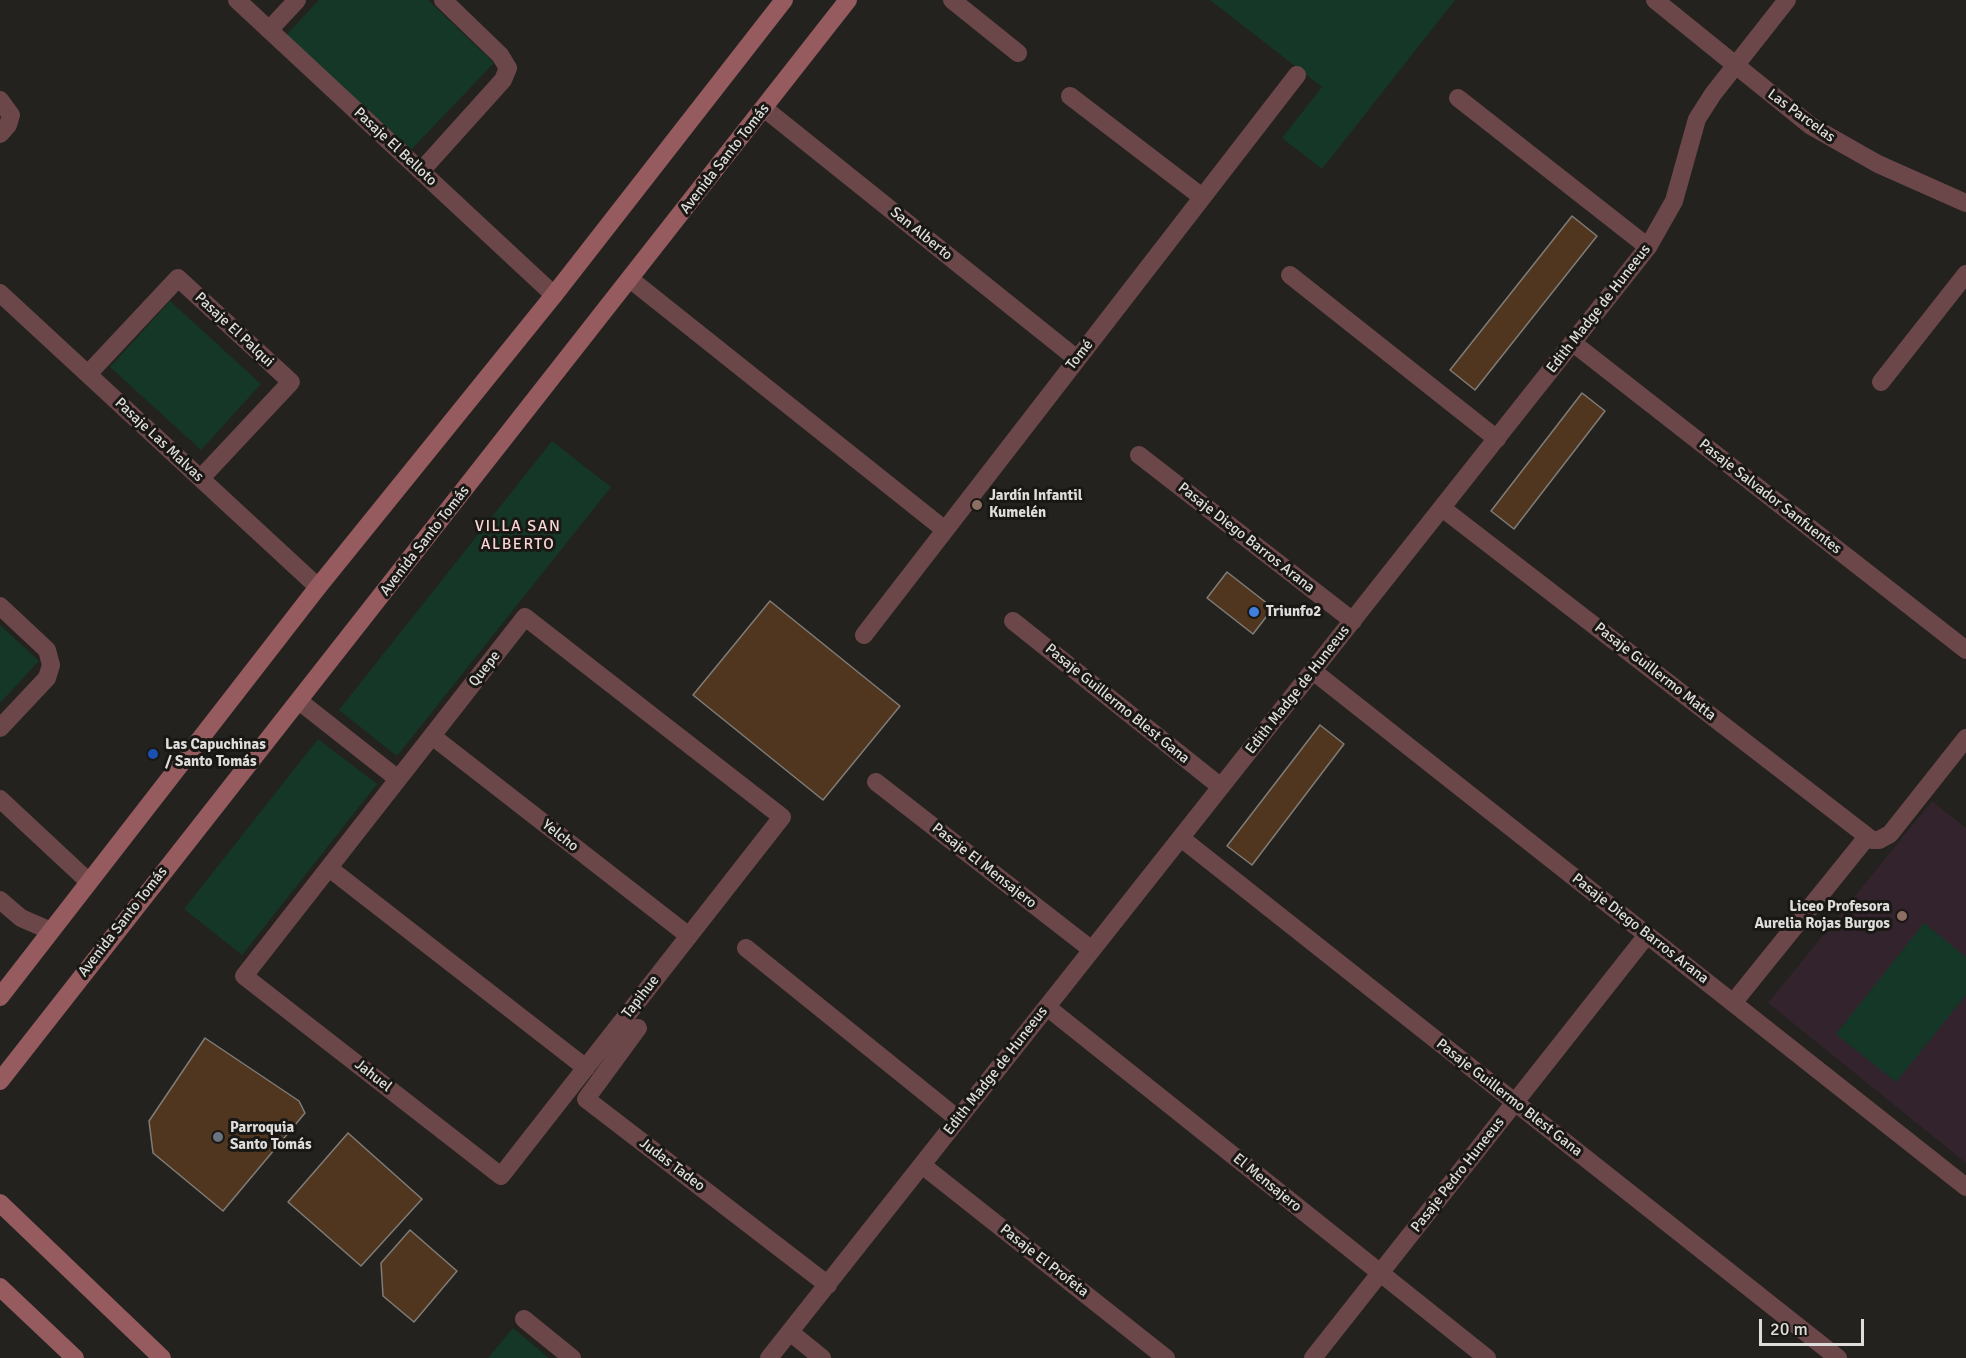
<!DOCTYPE html>
<html>
<head>
<meta charset="utf-8">
<style>
  body { margin:0 }
  #map { position:relative; width:1966px; height:1358px; overflow:hidden; background:#23221e; font-family:Signika,sans-serif }
  canvas { display:block }
  .scale { position:absolute; left:1759px; top:1319px; width:105px; height:27px; box-sizing:border-box; border:3px solid #dedddb; border-top:0; padding-left:8px; font-size:18px; line-height:21px; white-space:nowrap; color:#dedddb; -webkit-text-stroke:4px #1a1815; paint-order:stroke }
</style>
</head>
<body>
<div id="map">
<canvas width="1966" height="1358"></canvas>
<div class="scale">20 m</div>
</div>
<script>
const ctx = document.querySelector('canvas').getContext('2d');
ctx.lineJoin = 'round';
function fill(path, color) { ctx.fillStyle = color; ctx.fill(path, 'evenodd'); }
const shape = rows => new Path2D(rows.map(r => 'M' + r).join(''));
function strokePath(path, color, width, dash) { ctx.strokeStyle = color; ctx.lineWidth = width; ctx.lineCap = dash ? 'butt' : 'round'; ctx.setLineDash(dash || []); ctx.stroke(path); }
function write(font, color, halo, rows, align = 'center') {
  ctx.font = font + ' Signika,sans-serif'; ctx.lineWidth = 6; ctx.setLineDash([]); ctx.textBaseline = 'middle'; ctx.strokeStyle = halo; ctx.fillStyle = color; for (const [text, x, y, turn = 0] of rows) {
    ctx.save(); ctx.translate(x, y); ctx.rotate((+turn || 0) * Math.PI / 180); ctx.textAlign = isNaN(turn) ? turn : align; if (halo) ctx.strokeText(text, 0, 0); ctx.fillText(text, 0, 0); ctx.restore();
  }
}
fill(shape([
  [1932,801,1966,828,1966,1163,1768,1003]
]), '#33232d');
fill(shape([
  [319,0,428,0,494,63,409,152,286,35],
  [1210,0,1455,0,1322,169,1282,138,1322,87],
  [170,301,261,384,201,450,110,367],
  [552,441,611,487,397,756,339,710],
  [0,625,39,661,0,703],
  [318,739,377,784,242,955,184,909],
  [1924,923,1966,957,1966,995,1896,1082,1836,1034],
  [513,1328,549,1358,488,1358]
]), '#153727');
const building = shape([
  [1572,216,1597,236,1475,390,1450,370,1572,216],
  [1582,393,1605,411,1514,529,1491,511,1582,393],
  [1227,572,1273,608,1253,634,1207,598,1227,572],
  [770,601,900,706,823,800,693,695,770,601],
  [1320,725,1344,744,1252,865,1227,846,1320,725],
  [205,1038,299,1101,305,1113,223,1211,153,1153,149,1121,205,1038],
  [348,1133,422,1199,361,1266,288,1202,348,1133],
  [410,1230,457,1271,414,1322,383,1296,381,1263,410,1230]
]);
fill(building, '#51361f');
strokePath(building, '#807c78', 1.5);
strokePath(shape([
  [952,0,1018,53],
  [1070,96,1202,197],
  [630,279,945,530],
  [0,900,21,918,51,931]
]), '#6c4749', 18);
strokePath(shape([
  [237,0,554,295],
  [1655,0,1811,126,1878,164,1966,203],
  [269,30,297,0],
  [1458,98,1648,247],
  [0,100,11,115,8,125,0,134],
  [765,109,1077,359],
  [421,171,503,80,508,68,500,55,443,0],
  [1290,275,1497,439],
  [0,293,318,587],
  [1573,343,1966,650],
  [88,374,178,278,291,382,201,478],
  [1881,382,1966,274],
  [1139,455,1353,621],
  [1442,508,1872,840,1879,840,1890,834,1966,738],
  [0,606,47,650,51,665,47,678,0,728],
  [525,617,782,817,501,1176,244,976,525,617],
  [1013,621,1221,787],
  [864,635,1297,75],
  [1313,671,1966,1187],
  [299,701,398,779],
  [432,736,689,936],
  [876,782,1092,950],
  [0,799,89,882],
  [1181,838,1838,1358],
  [329,868,586,1068],
  [746,948,958,1119],
  [1733,1003,1867,837],
  [1047,1007,1487,1358],
  [638,1028,586,1099,828,1285],
  [922,1165,1166,1358],
  [524,1319,572,1358],
  [790,1332,822,1358],
  [769,1358,1648,247,1674,201,1697,119,1713,94,1787,0],
  [1313,1358,1647,935]
]), '#6c4749', 18);
strokePath(shape([
  [0,997,318,587,554,295,784,0],
  [0,1081,848,0],
  [0,1203,162,1358],
  [0,1287,75,1358]
]), '#955b5f', 18);
for (const [x, y, r, color] of [
  [977,505,6,"#8d6e63"],
  [1254,612,6,"#3f7fe0"],
  [153,754,6,"#1a4fb4"],
  [1902,916,6,"#8d6e63"],
  [218,1137,6,"#6b7280"]
]) { const dot = new Path2D(); dot.arc(x, y, r, 0, 2 * Math.PI); ctx.fillStyle = color; ctx.fill(dot); strokePath(dot, '#1a1815', 2); }
write('15px', '#dedddb', '#1a1815', [
  ["Las Parcelas",1801,116,36],
  ["Pasaje El Belloto",395,147,43],
  ["Avenida Santo Tomás",725,159,-52],
  ["San Alberto",921,234,39],
  ["Edith Madge de Huneeus",1599,309,-52],
  ["Pasaje El Palqui",234,330,43],
  ["Tomé",1080,355,-52],
  ["Pasaje Las Malvas",159,440,43],
  ["Pasaje Salvador Sanfuentes",1770,497,38],
  ["Pasaje Diego Barros Arana",1246,538,38],
  ["Avenida Santo Tomás",425,541,-52],
  ["Quepe",485,669,-52],
  ["Pasaje Guillermo Matta",1655,672,38],
  ["Edith Madge de Huneeus",1298,690,-52],
  ["Pasaje Guillermo Blest Gana",1117,704,39],
  ["Yelcho",560,836,38],
  ["Pasaje El Mensajero",984,866,38],
  ["Avenida Santo Tomás",123,922,-52],
  ["Pasaje Diego Barros Arana",1640,929,38],
  ["Tapihue",641,997,-52],
  ["Edith Madge de Huneeus",996,1071,-52],
  ["Jahuel",373,1076,38],
  ["Pasaje Guillermo Blest Gana",1509,1098,38],
  ["Judas Tadeo",672,1165,37],
  ["Pasaje Pedro Huneeus",1458,1175,-52],
  ["El Mensajero",1267,1183,39],
  ["Pasaje El Profeta",1044,1261,38]
]);
write('bold 15px', '#dedddb', '#1a1815', [
  ["Jardín Infantil",989,496],
  ["Kumelén",989,513],
  ["Triunfo2",1266,612],
  ["Las Capuchinas",165,745],
  ["/ Santo Tomás",165,762],
  ["Liceo Profesora",1890,907,"right"],
  ["Aurelia Rojas Burgos",1890,924,"right"],
  ["Parroquia",230,1128],
  ["Santo Tomás",230,1145]
], 'left');
ctx.letterSpacing = '1.5px';
write('16px', '#f9d5d3', '#1a1815', [
  ["VILLA SAN",518,527],
  ["ALBERTO",518,545]
]);
ctx.letterSpacing = '0px';
</script>
</body>
</html>
